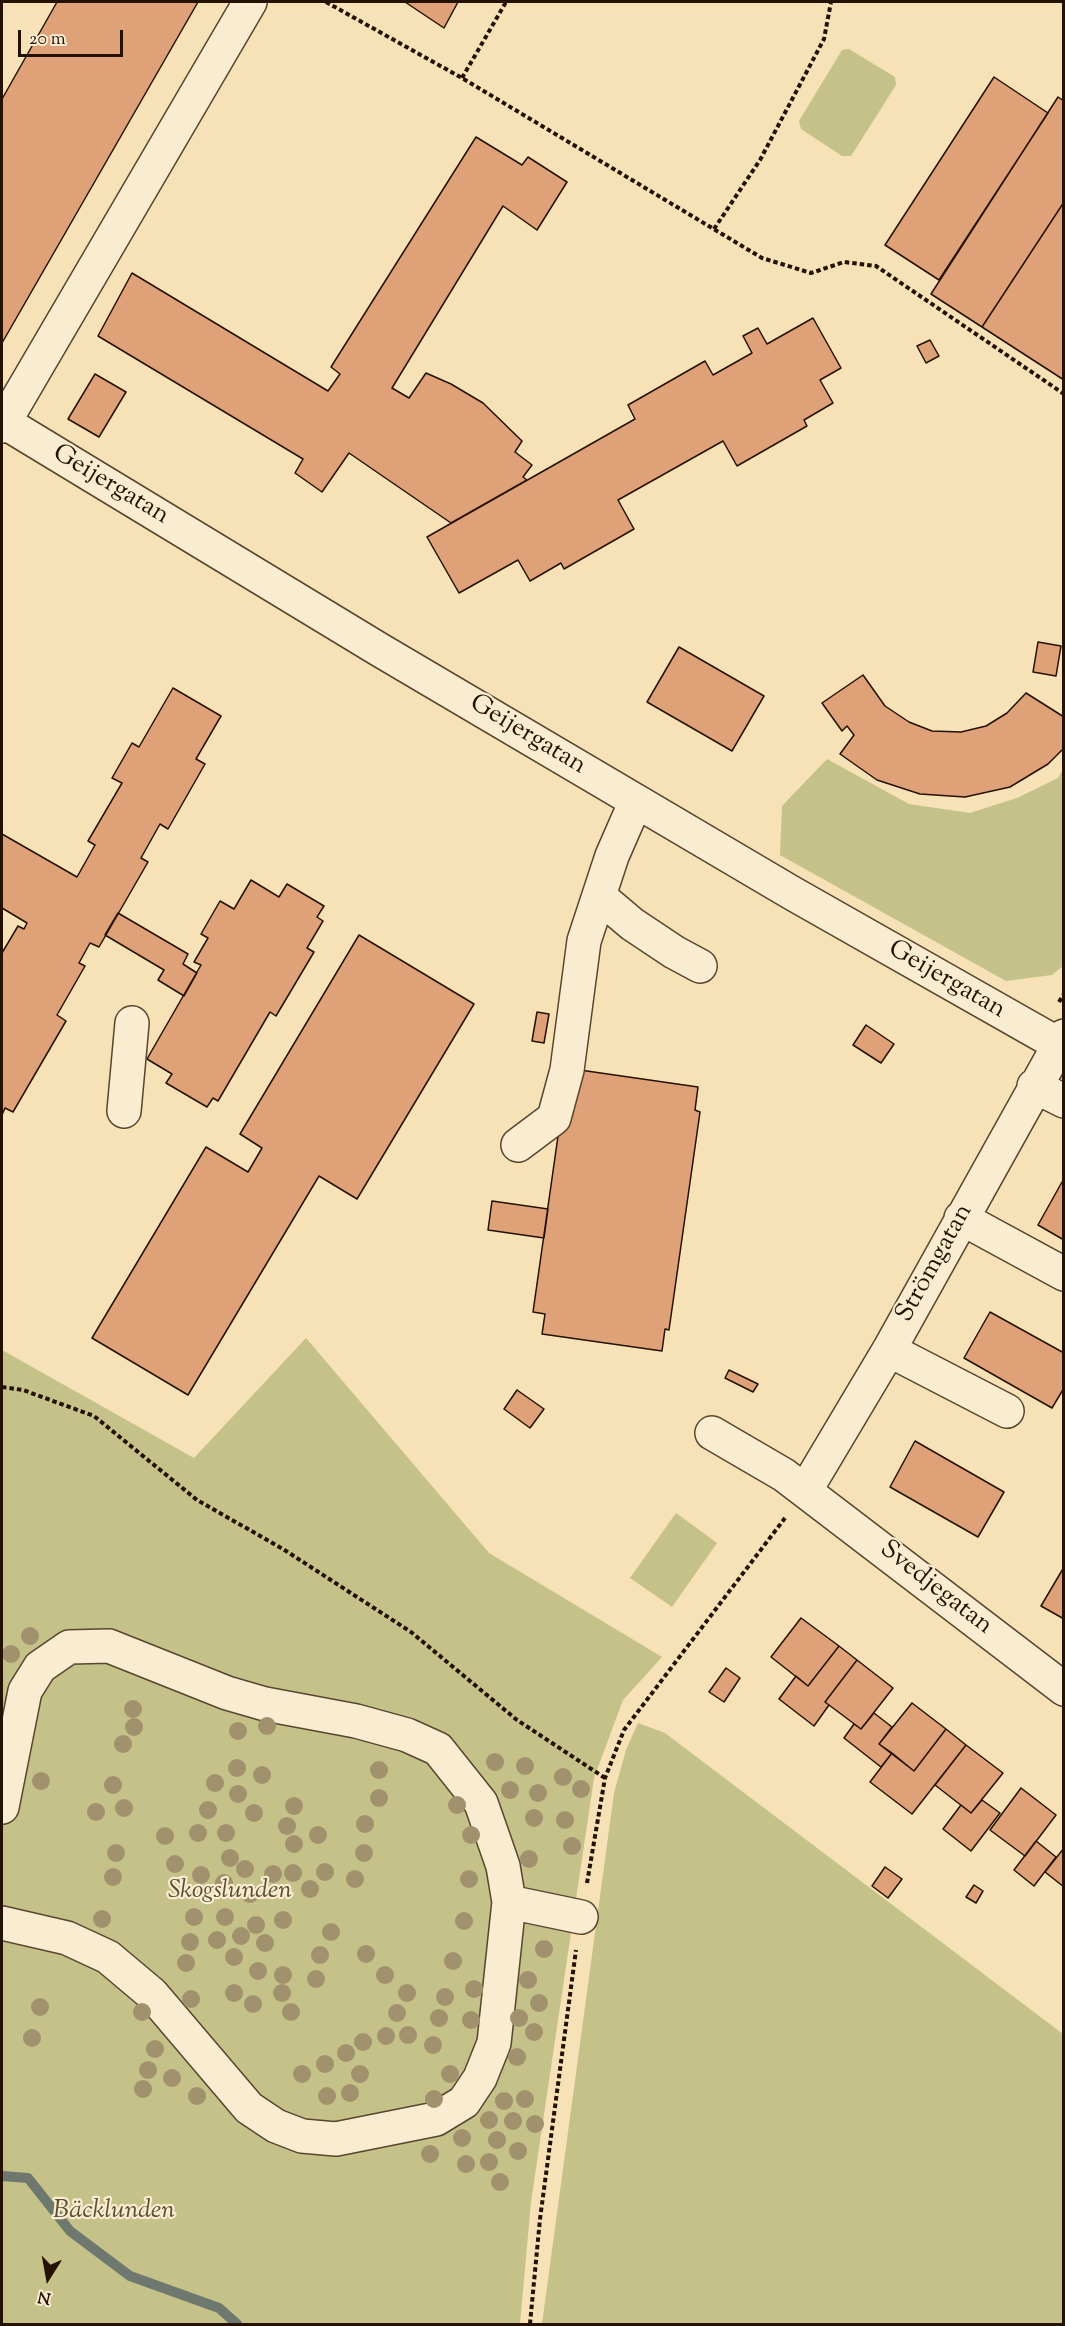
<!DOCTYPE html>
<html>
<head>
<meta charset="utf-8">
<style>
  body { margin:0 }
  #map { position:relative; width:1065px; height:2326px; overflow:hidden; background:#f6e2b6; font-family:"Sorts Mill Goudy",serif }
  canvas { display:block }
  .frame { position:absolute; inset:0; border:3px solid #251101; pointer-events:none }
  .north { position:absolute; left:18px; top:2248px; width:60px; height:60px; -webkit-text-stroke:4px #f9ecd0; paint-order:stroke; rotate:191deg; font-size:16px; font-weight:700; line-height:24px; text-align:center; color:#251101 }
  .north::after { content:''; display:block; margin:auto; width:21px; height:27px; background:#251101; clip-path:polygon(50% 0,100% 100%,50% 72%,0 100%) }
  .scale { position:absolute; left:18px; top:30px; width:105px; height:27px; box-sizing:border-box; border:3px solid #251101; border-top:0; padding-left:8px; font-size:18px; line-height:21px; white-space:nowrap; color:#251101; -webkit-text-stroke:4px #f9ecd0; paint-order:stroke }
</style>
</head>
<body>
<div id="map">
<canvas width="1065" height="2326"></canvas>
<div class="frame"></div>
<div class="north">N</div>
<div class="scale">20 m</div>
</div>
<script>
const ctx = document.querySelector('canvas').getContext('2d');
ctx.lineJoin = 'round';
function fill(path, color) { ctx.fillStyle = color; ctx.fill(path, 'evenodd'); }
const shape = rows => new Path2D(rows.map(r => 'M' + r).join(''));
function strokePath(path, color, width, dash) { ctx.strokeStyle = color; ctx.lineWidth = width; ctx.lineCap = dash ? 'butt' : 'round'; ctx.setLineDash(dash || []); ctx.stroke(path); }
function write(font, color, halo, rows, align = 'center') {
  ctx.font = font + ' "Sorts Mill Goudy",serif'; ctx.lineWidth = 4.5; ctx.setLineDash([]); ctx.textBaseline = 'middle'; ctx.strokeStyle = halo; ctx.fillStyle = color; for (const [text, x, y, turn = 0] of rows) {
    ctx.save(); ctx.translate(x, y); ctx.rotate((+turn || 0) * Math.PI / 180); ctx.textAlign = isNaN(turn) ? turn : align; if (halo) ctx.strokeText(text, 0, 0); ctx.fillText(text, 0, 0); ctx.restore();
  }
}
fill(shape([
  [849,49,895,77,896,85,851,156,842,156,801,129,799,121,842,50],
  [827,759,909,804,970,813,1017,798,1058,778,1063,769,1063,966,1052,975,1006,981,780,855,782,806],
  [306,1338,489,1553,662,1657,623,1700,594,1778,531,2202,520,2324,2,2324,2,1350,194,1458],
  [676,1513,717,1543,672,1607,630,1578],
  [638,1723,665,1733,1063,2034,1063,2324,542,2324,614,1793,626,1750]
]), '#c4c189');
strokePath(shape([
  [2,2176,28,2178,70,2231,130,2276,219,2308,237,2324]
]), '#6e786e', 10);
const building = shape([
  [57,2,198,2,2,343,2,99,57,2],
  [405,2,458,2,444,28,405,2],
  [994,77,1048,113,939,280,885,245,994,77],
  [1058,97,1064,101,1064,202,982,327,931,294,1058,97],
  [476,137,522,165,528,157,567,182,537,230,503,206,392,388,409,398,426,373,451,384,483,403,522,441,515,452,532,465,523,477,527,480,451,523,349,453,322,492,295,473,303,459,98,336,132,273,328,391,340,374,331,367,476,137],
  [1064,202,1064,380,982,327,1064,202],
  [813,318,841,368,820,380,833,403,804,420,807,426,737,466,723,441,618,500,634,529,564,569,561,563,530,581,518,560,459,593,427,537,635,419,628,405,705,361,713,375,752,353,743,336,758,328,767,344,813,318],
  [930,340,939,356,926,363,917,346,930,340],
  [95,374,126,392,99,437,68,419,95,374],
  [1038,642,1061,646,1056,676,1033,672,1038,642],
  [679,647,764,696,732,751,647,702,679,647],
  [863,675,885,706,909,722,932,731,961,732,986,726,1007,713,1026,693,1064,717,1064,748,1048,764,1010,787,965,797,920,794,877,780,840,754,854,735,847,726,842,731,822,703,863,675],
  [173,688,221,716,196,759,205,764,168,829,160,824,141,858,148,862,99,947,90,943,79,963,85,966,57,1015,66,1021,13,1112,5,1108,2,1115,2,953,18,926,24,929,27,923,2,908,2,834,77,877,95,845,88,841,122,783,112,778,132,743,139,747,173,688],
  [251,880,279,897,287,884,324,906,317,917,323,921,307,948,314,952,276,1016,270,1012,218,1101,213,1098,207,1107,166,1083,172,1074,147,1059,201,965,194,962,208,938,201,934,220,901,234,909,251,880],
  [118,913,188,954,183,964,197,973,184,996,158,980,164,970,105,935,118,913],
  [359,935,474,1004,357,1199,319,1176,188,1395,92,1338,206,1147,248,1172,262,1148,240,1134,359,935],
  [537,1012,549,1014,544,1043,532,1041,537,1012],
  [866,1025,894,1044,881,1063,853,1045,866,1025],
  [580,1070,698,1087,695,1110,700,1112,669,1330,665,1329,662,1351,542,1334,545,1314,533,1312,564,1094,580,1070],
  [1062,1182,1064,1183,1064,1240,1038,1225,1062,1182],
  [492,1201,548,1209,544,1238,488,1230,492,1201],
  [990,1312,1064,1353,1064,1388,1052,1408,964,1358,990,1312],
  [729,1370,758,1384,753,1392,725,1378,729,1370],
  [517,1390,544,1409,530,1428,504,1409,517,1390],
  [915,1441,1004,1492,978,1537,890,1487,915,1441],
  [1064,1567,1064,1619,1041,1606,1064,1567],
  [801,1618,839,1646,808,1686,771,1657,801,1618],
  [839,1646,857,1660,825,1702,829,1705,814,1726,779,1699,796,1676,808,1686,839,1646],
  [857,1660,893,1688,861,1729,825,1702,857,1660],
  [726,1668,740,1678,724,1702,709,1692,726,1668],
  [912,1703,946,1729,914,1771,879,1744,912,1703],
  [874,1713,892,1727,879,1744,892,1753,881,1767,844,1738,854,1724,861,1729,874,1713],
  [946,1729,966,1745,912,1814,870,1782,892,1753,914,1771,946,1729],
  [966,1745,1003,1773,971,1813,935,1785,966,1745],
  [1021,1788,1056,1815,1025,1856,990,1830,1021,1788],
  [982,1800,1000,1813,971,1851,943,1829,961,1805,971,1813,982,1800],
  [1036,1841,1056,1857,1034,1886,1014,1870,1036,1841],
  [1064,1848,1064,1887,1045,1872,1064,1848],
  [885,1867,902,1879,888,1898,872,1886,885,1867],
  [974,1885,983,1891,976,1903,966,1897,974,1885]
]);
fill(building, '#dea178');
strokePath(building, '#251101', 1.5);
const minor = shape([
  [4,422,380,650,792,893,1058,1044],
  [2,426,250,2],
  [599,896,632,924,674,952,700,966],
  [1034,1086,1064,1101],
  [124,1111,132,1023],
  [518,1145,554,1118,567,1070,584,941,612,856,636,801],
  [961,1218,1064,1274],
  [889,1350,1007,1411],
  [712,1433,784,1475,1064,1689],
  [805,1491,889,1350,1064,1036],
  [2,1807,25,1691,40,1667,69,1647,109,1646,227,1693,265,1704,356,1721,407,1735,438,1749,481,1803,503,1866,509,1902,494,2043,480,2078,464,2102,436,2119,336,2139,302,2136,276,2126,249,2108,152,1994,108,1957,67,1938,2,1923],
  [509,1902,581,1917]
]);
strokePath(minor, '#59452e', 36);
strokePath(shape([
  [326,2,462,78,762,258,811,273,844,262,876,266,1064,394],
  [462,78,506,2],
  [714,229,760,160,824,39,831,2],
  [1059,1002,1064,994],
  [2,1387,23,1390,94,1416,197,1500,283,1549,411,1632,517,1720,605,1778],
  [587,1883,605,1778,624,1730,785,1518],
  [530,2324,540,2219,576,1950]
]), '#251101', 4, [4.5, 3]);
strokePath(minor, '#f9ecd0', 33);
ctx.fillStyle = '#a2916d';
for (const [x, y] of [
  [30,1636],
  [11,1654],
  [133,1709],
  [267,1726],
  [134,1727],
  [238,1731],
  [123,1744],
  [495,1762],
  [525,1766],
  [237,1768],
  [379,1770],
  [262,1775],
  [563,1777],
  [41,1781],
  [215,1783],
  [113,1785],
  [581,1789],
  [510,1790],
  [538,1793],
  [238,1794],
  [379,1798],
  [457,1805],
  [294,1806],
  [124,1808],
  [208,1810],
  [96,1812],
  [254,1813],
  [534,1818],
  [565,1820],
  [365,1824],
  [287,1826],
  [198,1833],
  [226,1833],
  [318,1835],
  [471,1835],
  [165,1836],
  [294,1844],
  [572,1846],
  [116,1853],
  [364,1853],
  [230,1858],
  [529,1859],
  [175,1864],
  [245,1869],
  [325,1872],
  [293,1873],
  [273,1874],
  [201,1875],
  [113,1877],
  [355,1879],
  [469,1879],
  [224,1883],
  [310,1889],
  [250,1894],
  [194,1917],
  [225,1917],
  [102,1919],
  [283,1920],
  [464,1921],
  [256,1925],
  [331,1932],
  [241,1936],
  [217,1940],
  [190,1942],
  [265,1943],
  [544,1949],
  [366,1954],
  [320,1955],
  [234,1957],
  [453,1961],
  [186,1963],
  [258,1971],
  [283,1975],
  [385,1975],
  [316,1979],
  [528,1980],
  [474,1989],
  [234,1993],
  [282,1993],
  [407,1993],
  [445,1997],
  [191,1999],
  [539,2003],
  [253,2004],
  [40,2007],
  [142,2012],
  [291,2012],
  [397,2013],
  [439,2018],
  [519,2018],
  [471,2020],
  [534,2032],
  [408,2035],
  [386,2036],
  [32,2038],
  [363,2042],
  [433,2045],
  [155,2049],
  [346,2053],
  [517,2057],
  [325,2064],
  [148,2070],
  [302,2074],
  [360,2074],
  [450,2074],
  [172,2078],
  [143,2089],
  [350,2093],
  [197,2096],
  [327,2096],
  [434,2099],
  [525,2099],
  [504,2101],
  [489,2120],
  [513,2121],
  [535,2124],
  [462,2138],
  [497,2140],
  [518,2151],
  [430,2154],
  [489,2162],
  [466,2164],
  [500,2182]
]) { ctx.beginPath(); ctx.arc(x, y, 9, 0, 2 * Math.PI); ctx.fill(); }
write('26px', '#251101', '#f9ecd0', [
  ["Geijergatan",110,486,31],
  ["Geijergatan",527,736,31],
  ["Geijergatan",946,981,30],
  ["Strömgatan",936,1264,-61],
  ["Svedjegatan",935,1589,38]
]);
write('italic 26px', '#5d4f31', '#f9ecd0', [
  ["Skogslunden",230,1893],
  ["Bäcklunden",114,2213]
]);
</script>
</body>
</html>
